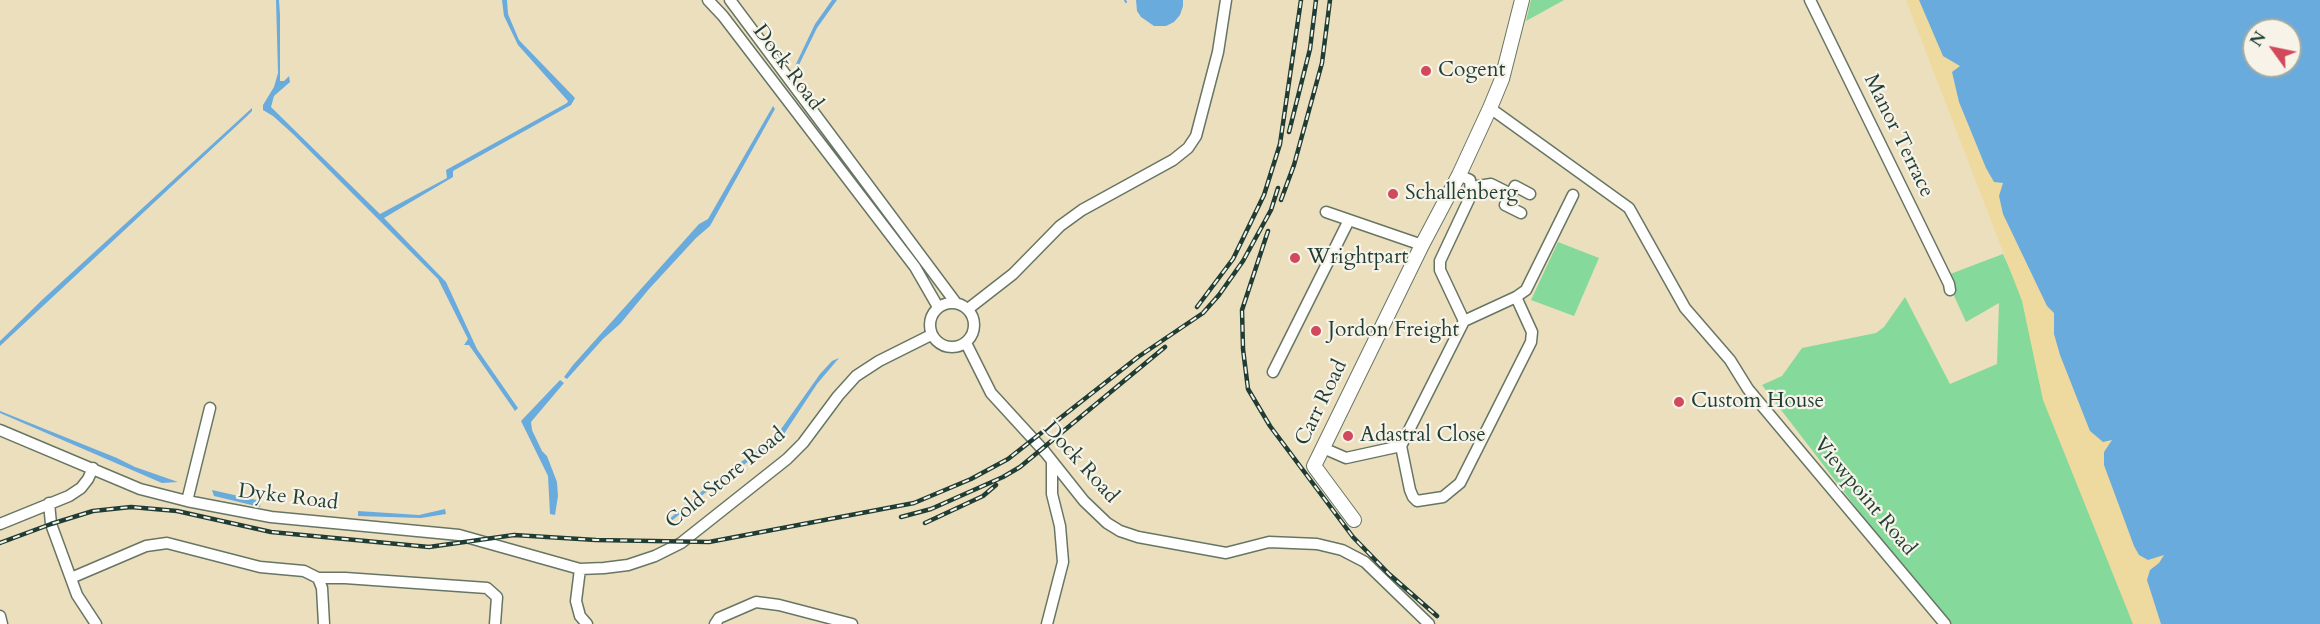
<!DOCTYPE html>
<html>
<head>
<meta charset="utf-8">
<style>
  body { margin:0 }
  #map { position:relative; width:2320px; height:624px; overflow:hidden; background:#ecdfbd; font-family:Cardo,serif }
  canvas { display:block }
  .north { position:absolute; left:2242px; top:18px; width:60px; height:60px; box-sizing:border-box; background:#f7f3e8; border:2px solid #a1aaa0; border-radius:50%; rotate:303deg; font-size:16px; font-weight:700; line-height:24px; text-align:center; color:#1f3d34 }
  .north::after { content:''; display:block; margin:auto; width:21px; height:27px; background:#d1495b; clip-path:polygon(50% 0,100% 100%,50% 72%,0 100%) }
</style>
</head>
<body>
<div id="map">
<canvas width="2320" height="624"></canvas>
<div class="north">N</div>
</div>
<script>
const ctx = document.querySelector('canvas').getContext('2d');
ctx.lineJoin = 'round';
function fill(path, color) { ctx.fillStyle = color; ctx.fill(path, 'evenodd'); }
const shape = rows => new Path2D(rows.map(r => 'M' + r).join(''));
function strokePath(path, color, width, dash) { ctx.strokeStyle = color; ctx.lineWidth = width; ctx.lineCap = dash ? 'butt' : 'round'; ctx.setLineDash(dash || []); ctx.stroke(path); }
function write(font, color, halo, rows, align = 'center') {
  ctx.font = font + ' Cardo,serif'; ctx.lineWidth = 4.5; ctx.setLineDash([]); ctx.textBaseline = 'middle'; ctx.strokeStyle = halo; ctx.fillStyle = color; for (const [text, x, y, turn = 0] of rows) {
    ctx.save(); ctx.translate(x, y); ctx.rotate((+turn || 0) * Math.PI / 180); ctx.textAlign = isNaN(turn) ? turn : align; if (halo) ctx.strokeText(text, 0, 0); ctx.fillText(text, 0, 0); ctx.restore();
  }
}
fill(shape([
  [1531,0,1564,0,1526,21],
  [1558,242,1599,258,1574,316,1531,300],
  [2003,254,2170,624,1951,624,1861,514,1762,385,1782,376,1802,348,1876,333,1884,327,1905,297,1950,384,1997,364,1999,303,1966,322,1945,276]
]), '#84d99b');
fill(shape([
  [1906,0,1955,0,2197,624,2133,624,2043,400,2022,301]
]), '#eeda9e');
fill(shape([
  [276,0,279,0,280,15,280,81,284,81,289,76,290,82,274,96,271,107,380,214,447,178,446,170,567,103,568,101,518,45,504,16,502,0,507,0,508,14,519,40,575,98,571,105,453,171,453,177,384,218,446,282,477,349,518,408,515,411,469,345,464,345,468,339,438,279,293,134,273,116,263,110,263,105,274,87,278,73],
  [832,0,837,0,817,28,797,69,795,66,815,24],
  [1136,0,1183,0,1183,6,1180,15,1174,22,1166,26,1154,26,1141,17,1137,11],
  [1919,0,2320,0,2320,624,2161,624,2147,580,2150,570,2159,563,2164,555,2148,560,2139,555,2134,546,2104,465,2104,452,2112,440,2103,442,2090,431,2086,421,2060,355,2054,334,2054,313,2047,306,2003,214,1999,196,2003,183,1994,182,1986,168,1959,102,1952,72,1960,66,1943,56],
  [2254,30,2290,30,2290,66,2254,66],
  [773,106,775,109,710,226,696,238,649,289,620,324,603,339,567,379,564,377,573,365,699,224,708,219],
  [252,108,252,111,245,118,0,346,0,341,43,299],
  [839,358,817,384,782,437,705,493,669,523,667,521,715,480,774,439,820,374,832,361],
  [560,380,564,383,531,422,532,430,542,451,547,456,557,482,558,496,555,515,550,514,548,476,521,421],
  [0,411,117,458,135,467,178,482,162,483,0,413],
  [212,490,261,501,260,507,214,496],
  [445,509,446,514,421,518,358,516,358,511,419,515]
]), '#6aabde');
strokePath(shape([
  [1125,0,1126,2]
]), '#6aabde', 2);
const minor = shape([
  [708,0,723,16,915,267,938,307],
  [730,0,956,303],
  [1810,0,1949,284,1950,290],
  [1490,108,1629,208,1685,308,1730,360,1748,389,1945,624],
  [1459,175,1470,180,1471,195,1440,261,1440,270,1464,321],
  [1472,187,1491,184,1511,194,1515,186,1530,194],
  [1511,194,1505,205,1521,213],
  [1326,212,1422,245],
  [1516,297,1532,332,1531,342,1460,483,1443,497,1417,501,1413,497,1410,490,1401,446,1464,321,1516,297],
  [1516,297,1526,290,1573,195],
  '930 325a22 22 0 1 1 44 0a22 22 0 1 1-44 0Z',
  [968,309,1013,274,1060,226,1082,210,1173,160,1188,148,1196,136,1218,52,1226,0],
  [966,343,991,393,1045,452,1084,501,1107,523,1120,531,1138,537,1226,553,1269,542,1317,544,1342,550,1365,562,1429,624],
  [1273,372,1349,220],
  [0,430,140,489,187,501,271,517,459,535,580,569,604,568,628,565,655,556,681,543,787,459,803,443,838,396,856,376,879,361,931,335],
  [1323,448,1346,458,1401,446],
  [187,501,210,408],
  [49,503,51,524,77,595,96,624],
  [0,524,69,496,81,488,88,479,93,468],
  [580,569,576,601,580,616,587,624],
  [71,578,146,546,167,543,260,567,304,571,318,578,322,588,324,624],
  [318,578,345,578,487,588,497,597,495,624],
  [0,616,2,624],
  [715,624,719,618,756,602,779,605,852,624],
  [1047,624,1063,562,1060,526,1052,494,1052,461]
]);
const major = shape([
  [1354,520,1314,466,1422,245,1459,175,1490,108,1502,79,1522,0]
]);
strokePath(minor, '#677664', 13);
strokePath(major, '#677664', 16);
strokePath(minor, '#fff', 10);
strokePath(major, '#fff', 14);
const rail = shape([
  [1289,132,1310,49,1316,0],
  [1281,200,1294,165,1322,63,1330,0],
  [1268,231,1242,310,1243,349,1248,389,1270,426,1353,537,1389,574,1437,616],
  [1197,307,1233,259,1264,195,1280,144,1301,0],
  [901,517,931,509,1003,477,1020,467,1165,347],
  [925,523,983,496,996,485],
  [0,543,51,524,93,511,131,507,177,511,271,532,429,547,514,535,596,540,709,542,914,503,971,479,1008,459,1138,357,1203,313,1219,295,1243,261,1271,210,1278,188]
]);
strokePath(rail, '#1f3d34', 4.5);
strokePath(rail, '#f7f3e8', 2, [7]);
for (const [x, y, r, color] of [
  [1426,71,6,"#d1495b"],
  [1393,194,6,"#d1495b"],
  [1295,258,6,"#d1495b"],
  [1316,331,6,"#d1495b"],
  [1679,402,6,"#d1495b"],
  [1348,436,6,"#d1495b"]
]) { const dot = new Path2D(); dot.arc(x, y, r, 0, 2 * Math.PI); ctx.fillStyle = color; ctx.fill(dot); strokePath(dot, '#f7f3e8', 2); }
write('21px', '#1f3d34', '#f7f3e8', [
  ["Dock Road",787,68,53],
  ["Manor Terrace",1898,136,64],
  ["Carr Road",1322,403,-64],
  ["Dock Road",1080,463,48],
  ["Cold Store Road",726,479,-39],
  ["Viewpoint Road",1864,497,50],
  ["Dyke Road",288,498,7]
]);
write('21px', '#1f3d34', '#f7f3e8', [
  ["Cogent",1438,71],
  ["Schallenberg",1405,194],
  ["Wrightpart",1307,258],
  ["Jordon Freight",1328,331],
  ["Custom House",1691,402],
  ["Adastral Close",1360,436]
], 'left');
</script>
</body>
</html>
